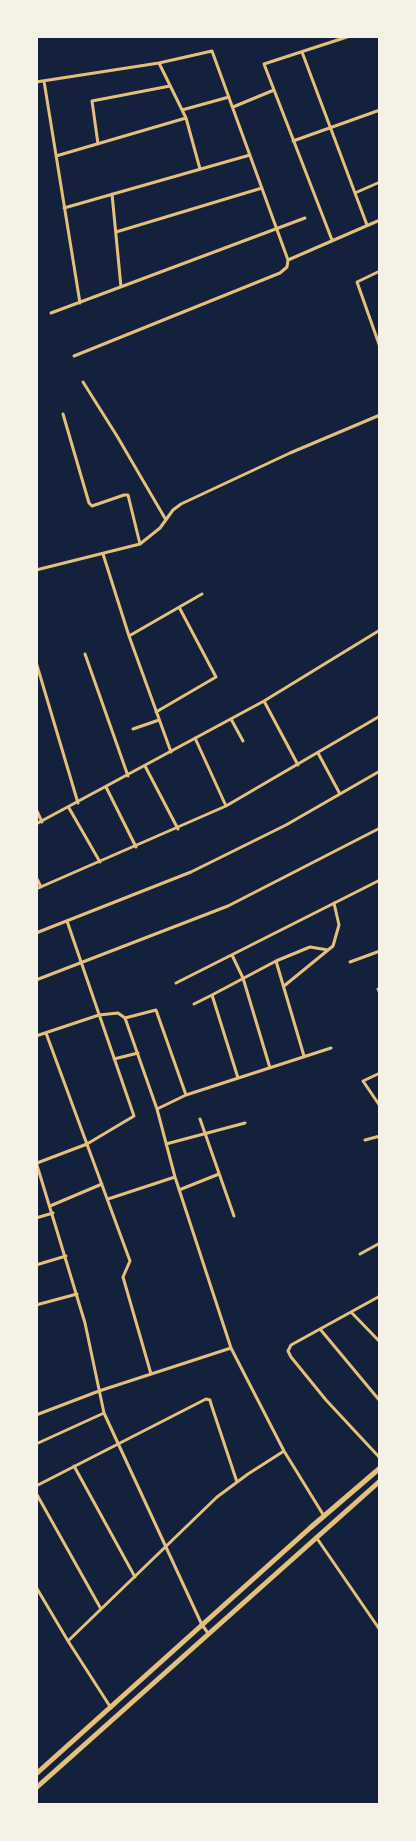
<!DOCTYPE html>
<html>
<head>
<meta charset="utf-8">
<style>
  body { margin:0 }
  #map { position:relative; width:416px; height:1841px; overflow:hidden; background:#14213d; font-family:"Open Sans",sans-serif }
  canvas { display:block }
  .frame { position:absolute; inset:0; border:38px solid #f6f1e7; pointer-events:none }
</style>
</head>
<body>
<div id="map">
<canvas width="416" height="1841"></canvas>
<div class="frame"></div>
</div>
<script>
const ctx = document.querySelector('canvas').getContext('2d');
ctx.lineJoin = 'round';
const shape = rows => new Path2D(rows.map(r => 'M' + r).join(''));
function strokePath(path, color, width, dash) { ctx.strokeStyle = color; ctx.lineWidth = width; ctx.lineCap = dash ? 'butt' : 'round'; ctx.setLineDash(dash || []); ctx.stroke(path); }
strokePath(shape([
  [302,52,367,225],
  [159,63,186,118,200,169],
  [44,81,80,303],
  [36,82,159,63,212,51,288,260,287,267,280,273,74,356],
  [233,107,274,90],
  [182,110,229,97],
  [293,141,380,110],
  [98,144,92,101,170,86],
  [56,156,186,118],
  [355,193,380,182],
  [112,194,121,287],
  [64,208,250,155],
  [116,232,262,188],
  [332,240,264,64,350,36],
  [288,260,380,220],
  [380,271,357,282,380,347],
  [51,313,305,218],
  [83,382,117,436,166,520],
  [63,414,89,503,92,506,124,495,128,495,140,544],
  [103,554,129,636],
  [36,570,140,544,160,528,173,510,181,504,290,453,380,415],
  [85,654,128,776],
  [36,662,78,803],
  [264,701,298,765],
  [156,712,216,677,179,607],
  [231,719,243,741],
  [133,729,159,720],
  [195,738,226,806],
  [171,752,129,636,202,594],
  [318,753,340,794],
  [145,766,178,829],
  [106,787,136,847],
  [69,808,100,862],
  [36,809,42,822],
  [36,824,264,701,380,630],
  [36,877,41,887],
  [36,889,226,806,380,716],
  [36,933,191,872,286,825,380,771],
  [232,955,243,978,270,1068],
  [276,961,310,947,328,950],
  [350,962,380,951],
  [36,980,228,906,380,828],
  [176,983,380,880],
  [284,986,333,946,339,925,334,903],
  [378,989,380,993],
  [194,1004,212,995],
  [125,1018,156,1010,186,1095],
  [46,1033,130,1261,123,1277,151,1374],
  [36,1036,99,1015,118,1013,125,1018,157,1109,175,1177,231,1348,284,1451,324,1516],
  [114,1059,138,1053],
  [380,1073,363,1081,380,1106],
  [238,1078,212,995,276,961,304,1056],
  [157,1109,186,1095,331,1048],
  [200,1119,234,1216],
  [365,1140,380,1136],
  [166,1144,245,1123],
  [36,1162,85,1323,104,1413,202,1625,208,1633],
  [37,1163,87,1144,134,1116,67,921],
  [179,1190,219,1174],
  [108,1199,175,1177],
  [50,1206,102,1184],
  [36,1218,53,1213],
  [360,1254,380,1243],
  [36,1265,66,1256],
  [380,1296,291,1345,288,1351,291,1357,326,1400,380,1458],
  [36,1305,77,1294],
  [351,1312,380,1342],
  [320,1329,380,1401],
  [36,1415,99,1391,231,1348],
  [36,1444,104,1413],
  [74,1466,135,1577],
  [36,1486,206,1399,210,1400,211,1404,237,1482],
  [36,1493,101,1609],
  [316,1537,380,1630],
  [36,1587,68,1641,111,1708],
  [68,1641,217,1497,248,1474,284,1451]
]), '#e5c07b', 3);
strokePath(shape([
  [36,1774,310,1528,380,1468],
  [36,1788,380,1481]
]), '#e5c07b', 5);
</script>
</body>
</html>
